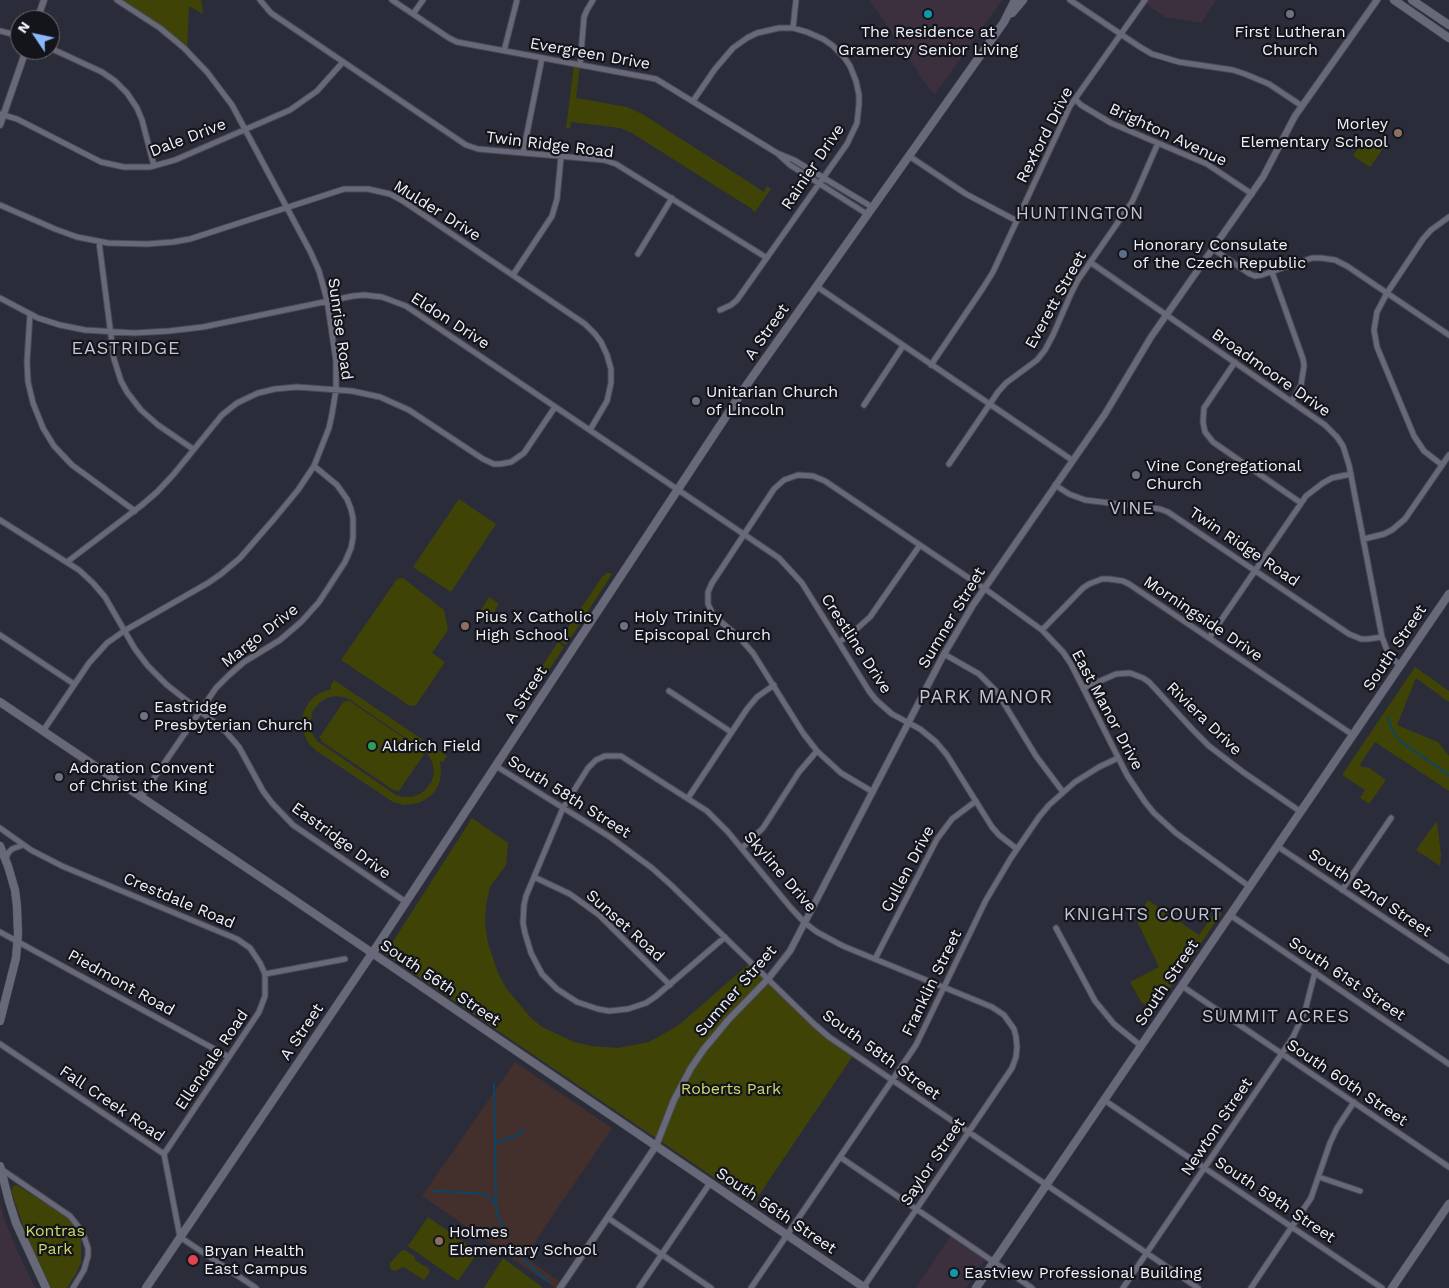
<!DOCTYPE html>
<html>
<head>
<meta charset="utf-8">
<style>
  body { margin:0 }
  #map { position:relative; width:1449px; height:1288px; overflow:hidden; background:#2b2c3a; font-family:"Work Sans",sans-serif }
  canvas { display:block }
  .north { position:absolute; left:10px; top:10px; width:50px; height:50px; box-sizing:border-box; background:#14151b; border:1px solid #6c6d74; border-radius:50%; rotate:304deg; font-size:14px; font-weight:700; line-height:20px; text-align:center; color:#eff0f9 }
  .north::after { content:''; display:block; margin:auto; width:18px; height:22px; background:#8abafc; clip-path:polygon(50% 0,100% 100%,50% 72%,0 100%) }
</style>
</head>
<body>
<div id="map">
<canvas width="1449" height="1288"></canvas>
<div class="north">N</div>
</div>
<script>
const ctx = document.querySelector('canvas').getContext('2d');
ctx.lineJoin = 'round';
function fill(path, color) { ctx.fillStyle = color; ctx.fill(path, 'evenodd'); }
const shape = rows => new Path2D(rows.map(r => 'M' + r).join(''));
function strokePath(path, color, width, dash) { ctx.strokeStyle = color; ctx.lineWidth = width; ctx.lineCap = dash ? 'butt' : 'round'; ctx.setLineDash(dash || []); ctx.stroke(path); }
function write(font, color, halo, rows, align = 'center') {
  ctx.font = font + ' "Work Sans",sans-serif'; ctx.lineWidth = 4.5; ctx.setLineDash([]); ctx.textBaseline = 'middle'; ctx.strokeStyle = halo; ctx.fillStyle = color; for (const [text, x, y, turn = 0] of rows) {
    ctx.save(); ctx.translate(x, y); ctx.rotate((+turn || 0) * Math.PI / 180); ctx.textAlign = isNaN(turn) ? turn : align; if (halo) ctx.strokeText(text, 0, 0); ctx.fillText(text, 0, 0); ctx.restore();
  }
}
fill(shape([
  [870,0,1002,0,935,94,930,90],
  [1140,0,1216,0,1201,23,1165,17],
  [0,1203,5,1221,16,1248,35,1288,0,1288],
  [952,1234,987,1257,966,1288,916,1288]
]), '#3c303e');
fill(shape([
  [515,1062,612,1128,525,1257,563,1284,560,1288,555,1288,422,1196]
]), '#432f2c');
fill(shape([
  [117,0,201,0,203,14,189,6,187,50],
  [574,64,580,65,576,98,627,107,644,115,764,192,767,186,771,189,755,212,752,210,752,209,632,133,620,128,571,122,570,128,566,128],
  [1365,138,1382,150,1370,167,1353,156],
  [459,499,496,524,451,592,413,567],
  [607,573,610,573,612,574,566,645,559,641,602,577],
  [403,578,444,610,448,630,432,653,445,662,416,705,410,706,341,660,397,579],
  [489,597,499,604,486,625,484,624,483,619,478,620,476,618],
  [558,642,564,647,544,678,537,674],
  [1415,667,1449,691,1449,702,1416,678,1397,725,1438,742,1449,756,1449,791,1375,742,1359,766,1369,768,1386,780,1369,804,1360,798,1365,790,1342,775],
  [334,680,447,756,443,762,440,761,441,772,440,781,435,791,429,797,421,802,413,804,404,805,393,802,318,752,309,744,305,736,302,728,302,718,305,709,309,702,315,696,322,692,332,689,330,687],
  [335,696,343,697,349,699,426,752,432,761,434,772,432,781,426,789,420,794,412,797,403,797,396,795,317,741,312,733,310,727,312,712,320,702,327,698],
  [348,700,423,751,422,752,424,754,399,791,396,790,395,791,321,741,322,739,319,738,344,701,347,702],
  [472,818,508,843,506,865,490,887,486,905,485,923,488,943,498,973,506,988,531,1018,542,1027,574,1042,591,1046,618,1048,649,1042,679,1025,751,962,813,1023,854,1054,753,1204,385,954],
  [1437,821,1441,855,1440,866,1416,850],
  [1148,900,1199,935,1217,910,1221,914,1154,1011,1141,1002,1130,982,1159,967,1138,923,1140,913],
  [14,1185,18,1186,62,1214,71,1221,77,1229,81,1241,81,1263,75,1275,67,1288,51,1288,31,1247,11,1191],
  [428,1217,478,1252,458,1281,408,1246],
  [405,1250,414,1256,416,1261,428,1268,430,1272,424,1280,403,1267,396,1271,392,1270,390,1268,390,1263,401,1251],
  [503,1258,542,1287,542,1288,484,1288]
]), '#3f4406');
strokePath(shape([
  [1388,717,1392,730,1400,741,1449,775],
  [494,1084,496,1205,497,1213,503,1227],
  [496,1143,518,1135,524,1129],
  [433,1191,485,1194,491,1198,496,1205],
  [519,1253,525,1261,548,1282]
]), '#0b4569', 2);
const minor = shape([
  [260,0,271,13,466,145,478,149,604,160,616,164,767,258],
  [392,0,449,38,457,42,656,79,777,153,794,160,872,207],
  [1070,0,1140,47,1152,54,1179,62,1233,70,1245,74,1269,84,1302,106],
  [413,14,423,0],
  [793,28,796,0],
  [0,31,20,36],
  [50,48,102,72,115,81,127,93,137,108,142,120,154,166],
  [504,51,517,0],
  [580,65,584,17,587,10,593,0],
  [1075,99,1081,105,1111,123,1207,164,1252,194],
  [693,101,715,69,733,48,747,38,757,33,779,28,793,28,807,32,823,39,832,45,844,57,850,66,856,81,859,95,859,104,857,123,847,144,737,300,731,305,720,310],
  [0,114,17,119,101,162,124,167,150,167,175,160,290,110,317,91,343,62],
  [523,153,542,58],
  [779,155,790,165,867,214],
  [909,156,966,194,1017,221],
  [0,205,55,229,77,237,108,243,147,244,173,242,190,239,344,189,368,189,390,194,403,201,585,324,595,334,601,342,607,355,611,369,611,383,607,401,590,430],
  [99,242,114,359,121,381,127,392,141,410,158,425,193,449],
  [1213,249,1250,274,1255,276,1262,275,1312,258,1321,258,1335,260,1347,266,1449,335],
  [638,254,672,198],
  [1090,262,1325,425,1337,437,1343,446,1349,465,1382,637,1388,653,1400,666],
  [1272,272,1303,359,1304,366,1301,385,1292,401],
  [513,275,552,216,557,199,561,157],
  [816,286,1072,460],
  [0,298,38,318,60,325,85,330,134,333,169,331,203,327,353,296,364,295,382,297,406,306,779,558,802,583,869,691,876,700,892,714,920,729,936,742,947,755,992,827,999,835,1017,849],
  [30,314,27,362,28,382,33,403,43,428,54,446,72,465,135,511],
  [1235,362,1204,408,1203,422,1205,432,1213,442,1301,503],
  [931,365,983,288,993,272,1070,106,1145,0],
  [864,405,903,346],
  [949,464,998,392,1006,383,1037,360,1045,350,1053,335,1070,296,1078,280,1132,202,1138,189,1158,143],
  [1442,465,1424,451,1414,436,1377,347,1374,330,1377,312,1387,293,1423,239,1431,230,1449,217],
  [1055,485,1069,494,1085,500,1160,509,1168,512,1349,634,1361,639,1368,639,1382,637],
  [0,520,79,570,93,583,105,597,135,649,148,666,167,685,214,722,226,732,239,747,263,791,272,803,293,825,406,902],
  [1364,539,1384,534,1392,530,1405,519,1449,455],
  [67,562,142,505,157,492,173,475,222,415,237,403,258,393,275,389,297,387,352,391,380,397,409,410,483,459,494,464,500,464,511,462,524,453,555,407],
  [1042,630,1083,588,1089,584,1102,579,1109,579,1123,581,1129,584,1353,735],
  [0,635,74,684],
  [1209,638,1306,496,1323,483,1332,478,1351,474],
  [839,642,851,634,870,617,920,545],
  [944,654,979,674,997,692,1036,756,1063,792],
  [1084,688,1116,674,1130,673,1143,678,1149,682,1193,730,1209,746,1243,772,1301,812],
  [669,691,731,732],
  [43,731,89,663,107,643,124,631,208,583,221,574,240,558,274,519,298,490,314,466,329,428,332,414,336,390,336,361,327,300,319,271,310,251,232,105,207,72,184,48,160,28,117,0],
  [496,766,610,837,652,868,671,885,813,1023,829,1037,1198,1288],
  [873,792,841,773,817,751,803,733,753,653,738,636,714,616,708,604,708,592,712,583,774,489,784,480,798,475,813,476,825,481,988,591,1042,630,1063,652,1071,664,1127,775,1145,802,1154,813,1176,833,1250,887],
  [141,797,216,688,228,676,244,662,280,640,301,622,319,602,345,562,351,548,353,538,353,518,351,509,347,499,337,485,314,466],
  [688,798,747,709,757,697,774,685],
  [0,828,31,850,62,866,237,939,250,948,260,963,265,974,265,996,259,1012,164,1154],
  [1277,846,1449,961],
  [742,848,763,828,799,772,817,751],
  [6,859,8,853,12,849,23,845],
  [534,877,570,894,599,915,670,985],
  [1342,890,1391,818],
  [1230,915,1449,1064],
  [1056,928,1095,1001,1114,1024,1141,1046],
  [0,932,229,1057],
  [725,937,655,997,646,1003,628,1009,609,1011,598,1009,577,1002,557,989,542,974,531,953,525,933,523,923,524,905,526,896,563,808,588,768,596,760,605,756,621,756,707,811,728,832,791,908,805,923,817,932,843,946,992,1007,1004,1015,1014,1029,1016,1037,1017,1047,1016,1057,1012,1068,863,1288],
  [875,959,937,839,952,819,976,801],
  [265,974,345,959],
  [1182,986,1449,1167],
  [0,1044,164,1154,180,1237,256,1288],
  [1104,1100,1382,1288],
  [840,1157,1032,1288],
  [1,1169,70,1216,82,1231,88,1248,88,1256,84,1270,73,1288],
  [1319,1177,1360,1191],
  [608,1218,711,1288],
  [639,1288,710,1183],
  [751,1288,916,1045,986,900,1011,858,1039,817,1049,805,1075,782,1099,767,1118,758],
  [1123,1288,1293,1037,1305,1011,1315,972],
  [1251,1288,1311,1198,1330,1143,1337,1128,1354,1102]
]);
const tertiary = shape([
  [37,20,44,0],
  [0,125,26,50],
  [560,1288,656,1146,674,1100,691,1068,704,1049,729,1019,768,979,790,951,944,654,973,605,1105,414,1151,337,1263,177,1295,116,1377,0]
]);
const secondary = shape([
  [1394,0,1449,38],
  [1412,0,1449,25],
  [1012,13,1023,0],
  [0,702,281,891,865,1288],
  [0,846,8,866,15,890,17,907,18,934,16,958,0,1021],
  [0,1166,9,1201,16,1223,46,1288],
  [146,1288,377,946,748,383,1004,22,1015,0],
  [976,1288,1449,594],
  [1392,1288,1449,1204]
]);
strokePath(minor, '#484955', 7);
strokePath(tertiary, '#484955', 8);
strokePath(secondary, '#484955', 9);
strokePath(minor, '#676979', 5);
strokePath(tertiary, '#676979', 6);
strokePath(secondary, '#676979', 8);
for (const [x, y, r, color] of [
  [928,14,5,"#0f9aa8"],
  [1290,14,5,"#6b7280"],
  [1398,133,5,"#8d6e63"],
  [1123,254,5,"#5c6f8a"],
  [696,401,5,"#6b7280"],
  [1136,475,5,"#6b7280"],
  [465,626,5,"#8d6e63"],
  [624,626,5,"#6b7280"],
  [144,716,5,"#6b7280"],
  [372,746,5,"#2e9e5b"],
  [59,777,5,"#6b7280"],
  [439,1241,5,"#8d6e63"],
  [193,1260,6,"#e0444e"],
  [954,1273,5,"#0f9aa8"]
]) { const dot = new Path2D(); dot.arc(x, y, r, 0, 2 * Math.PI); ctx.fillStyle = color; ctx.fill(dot); strokePath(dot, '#14151b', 2); }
write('16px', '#eff0f9', '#14151b', [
  ["The Residence at",928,32,"center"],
  ["Gramercy Senior Living",928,50,"center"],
  ["First Lutheran",1290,32,"center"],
  ["Church",1290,50,"center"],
  ["Morley",1388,124,"right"],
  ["Elementary School",1388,142,"right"],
  ["Honorary Consulate",1133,245],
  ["of the Czech Republic",1133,263],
  ["Unitarian Church",706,392],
  ["of Lincoln",706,410],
  ["Vine Congregational",1146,466],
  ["Church",1146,484],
  ["Pius X Catholic",475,617],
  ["High School",475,635],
  ["Holy Trinity",634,617],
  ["Episcopal Church",634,635],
  ["Eastridge",154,707],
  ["Presbyterian Church",154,725],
  ["Aldrich Field",382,746],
  ["Adoration Convent",69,768],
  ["of Christ the King",69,786],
  ["Holmes",449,1232],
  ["Elementary School",449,1250],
  ["Bryan Health",204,1251],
  ["East Campus",204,1269],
  ["Eastview Professional Building",964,1273]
], 'left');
write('16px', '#eff0f9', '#14151b', [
  ["Evergreen Drive",590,54,10],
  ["Rexford Drive",1045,135,-63],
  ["Brighton Avenue",1168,135,25],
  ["Dale Drive",188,138,-21],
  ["Twin Ridge Road",550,145,7],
  ["Rainier Drive",813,167,-56],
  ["Mulder Drive",437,211,32],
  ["Everett Street",1056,300,-61],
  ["Eldon Drive",450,321,33],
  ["Sunrise Road",340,329,82],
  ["A Street",767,332,-55],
  ["Broadmoore Drive",1271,373,35],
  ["Twin Ridge Road",1244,547,34],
  ["Sumner Street",952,618,-59],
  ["Morningside Drive",1203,619,34],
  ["Margo Drive",260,636,-38],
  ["Crestline Drive",856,644,57],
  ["South Street",1395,648,-56],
  ["A Street",526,695,-57],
  ["East Manor Drive",1107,710,62],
  ["Riviera Drive",1204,719,44],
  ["South 58th Street",569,797,32],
  ["Eastridge Drive",341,841,36],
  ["Cullen Drive",908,869,-62],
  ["Skyline Drive",780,872,49],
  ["South 62nd Street",1370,893,34],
  ["Crestdale Road",179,901,23],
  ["Sunset Road",625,926,42],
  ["South 61st Street",1347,979,34],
  ["Piedmont Road",121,983,29],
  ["South 56th Street",440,983,34],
  ["Franklin Street",932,983,-64],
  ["South Street",1167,983,-56],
  ["Sumner Street",736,991,-49],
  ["A Street",302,1032,-56],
  ["South 58th Street",881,1055,36],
  ["Ellendale Road",212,1060,-56],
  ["South 60th Street",1347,1083,34],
  ["Fall Creek Road",112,1104,34],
  ["Newton Street",1217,1127,-56],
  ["Saylor Street",933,1162,-56],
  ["South 59th Street",1275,1200,34],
  ["South 56th Street",776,1211,34]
]);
write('16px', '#cdd86c', '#14151b', [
  ["Roberts Park",731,1089],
  ["Kontras",55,1231],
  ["Park",55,1249]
]);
ctx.letterSpacing = '1px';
write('18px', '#c3c5d7', '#14151b', [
  ["HUNTINGTON",1080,214],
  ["EASTRIDGE",126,349],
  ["VINE",1132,509],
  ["KNIGHTS COURT",1143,915],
  ["SUMMIT ACRES",1276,1017]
]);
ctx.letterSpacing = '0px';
ctx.letterSpacing = '1px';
write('19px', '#c3c5d7', '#14151b', [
  ["PARK MANOR",986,697]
]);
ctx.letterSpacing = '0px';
</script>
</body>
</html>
